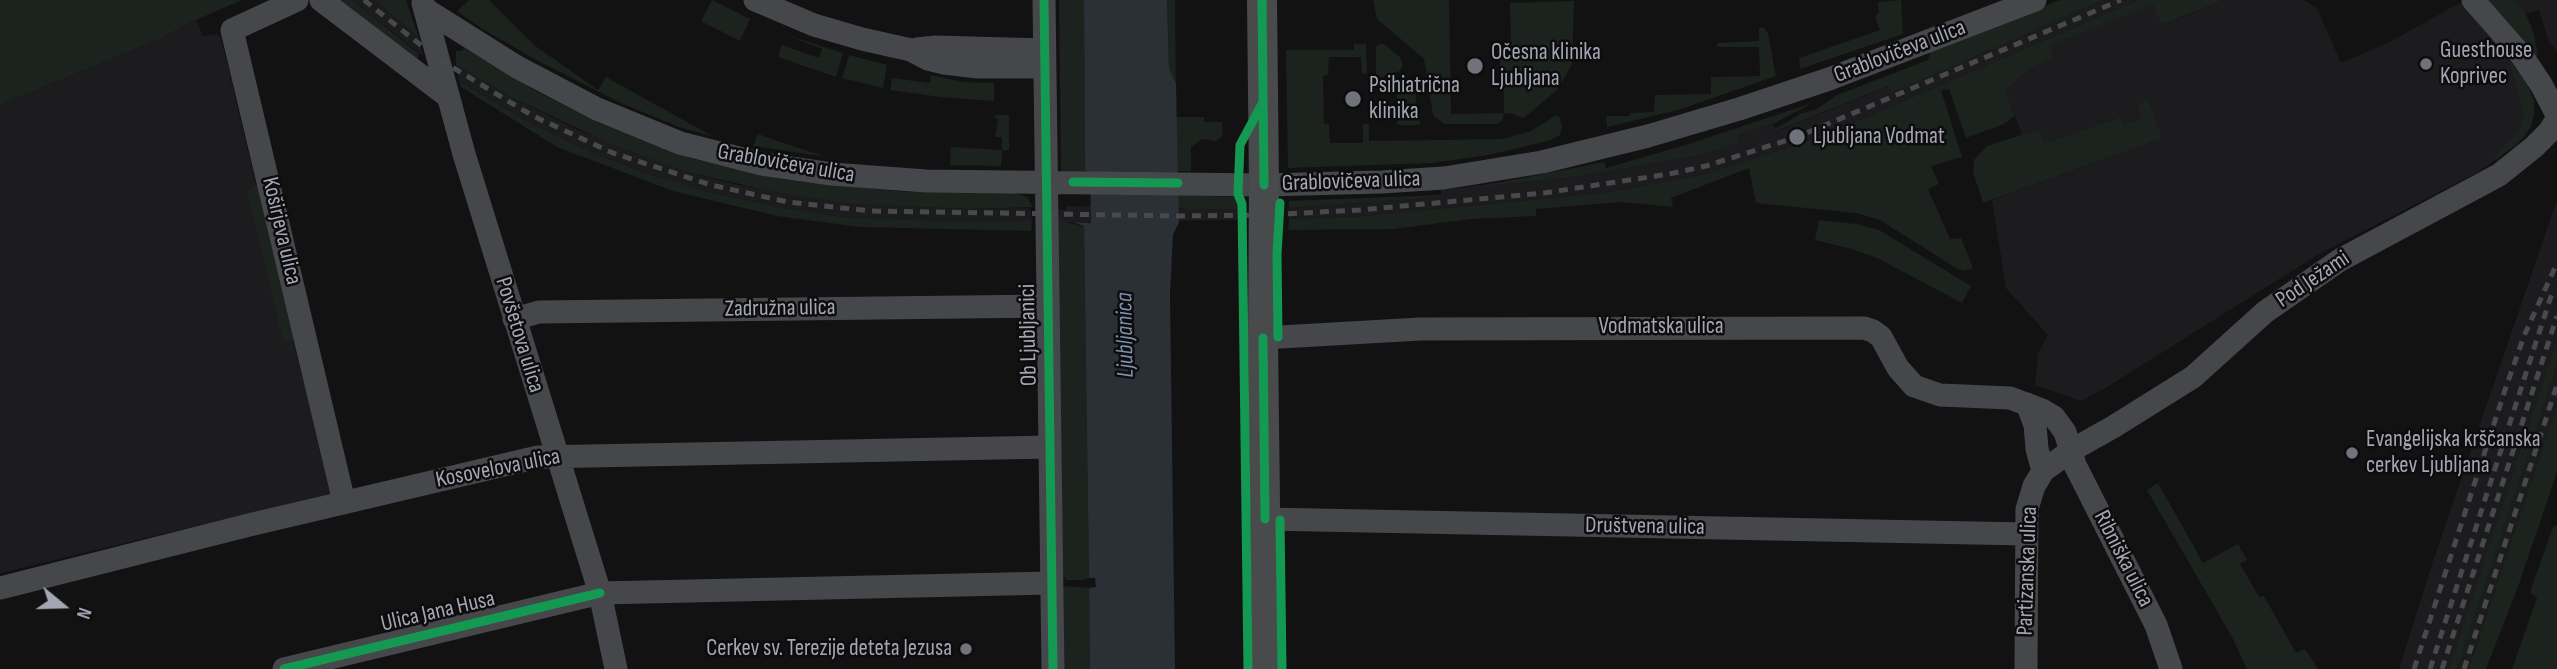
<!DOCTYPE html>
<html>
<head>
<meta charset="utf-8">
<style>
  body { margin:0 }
  #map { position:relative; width:2557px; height:669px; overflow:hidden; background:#121212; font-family:"Sofia Sans Condensed",sans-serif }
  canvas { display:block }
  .north { position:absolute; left:28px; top:571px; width:70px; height:70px; -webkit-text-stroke:5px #0d0c0e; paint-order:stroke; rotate:109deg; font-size:19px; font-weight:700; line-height:28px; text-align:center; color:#a4a7b2 }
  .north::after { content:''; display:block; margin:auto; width:24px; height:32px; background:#a4a7b2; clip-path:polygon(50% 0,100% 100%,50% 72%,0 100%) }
</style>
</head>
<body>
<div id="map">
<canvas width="2557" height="669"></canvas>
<div class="north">N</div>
</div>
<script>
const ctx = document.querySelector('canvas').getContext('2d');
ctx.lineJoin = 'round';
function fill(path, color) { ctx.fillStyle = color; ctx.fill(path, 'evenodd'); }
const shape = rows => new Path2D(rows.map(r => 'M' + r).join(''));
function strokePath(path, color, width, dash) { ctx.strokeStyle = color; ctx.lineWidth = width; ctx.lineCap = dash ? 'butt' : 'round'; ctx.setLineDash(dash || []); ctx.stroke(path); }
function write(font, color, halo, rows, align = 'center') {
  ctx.font = font + ' "Sofia Sans Condensed",sans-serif'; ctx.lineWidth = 5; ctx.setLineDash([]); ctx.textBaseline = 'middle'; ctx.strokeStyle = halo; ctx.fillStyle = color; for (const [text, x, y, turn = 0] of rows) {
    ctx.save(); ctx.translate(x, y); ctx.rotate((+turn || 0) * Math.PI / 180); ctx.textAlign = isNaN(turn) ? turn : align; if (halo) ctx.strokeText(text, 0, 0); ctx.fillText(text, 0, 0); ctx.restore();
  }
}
fill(shape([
  [352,0,375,0,419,38,423,56],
  [2103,0,2138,0,1860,120,1792,146,1705,174,1616,191,1552,198,1362,216,1289,219,1289,208,1441,197,1441,190,1574,177,1697,156,1740,143,1738,135,1773,124,1777,131,1889,86,1891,92],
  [2224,0,2304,0,2317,8,2341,63,2388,43,2463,1,2509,57,2526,83,2534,101,2531,126,2518,144,2478,172,2319,254,2104,389,2081,401,2035,385,2038,353,2048,335,2006,288,1992,200,2163,138,2148,100,2137,105,2141,118,2124,125,2120,117,2045,143,2040,129,2022,135,2006,90,2029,69,2053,58,2048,46,2103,23,2153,3,2163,25],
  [2514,0,2557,0,2557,51,2549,42,2539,10,2527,13],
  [196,20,203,36,217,34,221,38,330,494,0,573,0,105,157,40],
  [456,65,507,95,578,130,687,172,734,184,853,204,967,209,1030,208,1032,221,909,220,845,217,778,207,710,192,645,173,596,154,530,123,459,81],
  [2557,200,2557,405,2469,669,2399,669,2433,561],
  [1066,206,1238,210,1238,220,1074,222,1067,224,1057,221,1057,210,1066,210]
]), '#1c1c1e');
fill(shape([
  [0,0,242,0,196,20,157,40,0,105],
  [336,0,352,0,419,54,417,62],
  [375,0,406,0,419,38,382,6],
  [469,0,489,0,534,45,598,90,606,77,714,137,679,127,621,103,538,61,481,28,457,11],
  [712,0,750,19,740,41,701,21],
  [1059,0,1084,0,1085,171,1061,171],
  [1167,0,1175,0,1176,84,1169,69],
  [1373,0,1449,0,1451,114,1504,113,1504,87,1500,87,1500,46,1511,45,1510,3,1574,1,1572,64,1558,89,1525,117,1522,118,1513,114,1504,113,1502,121,1497,124,1444,124,1433,115,1424,59,1377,19],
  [1901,0,1903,34,1800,69,1799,58,1880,30,1875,16,1879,13,1878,2],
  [2060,0,2103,0,1891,93,1888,86,1776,131,1775,129,1800,114,1817,109,1837,95,1928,60,1931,51],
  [2138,0,2224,0,2162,25,2153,4,2049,46,2054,58,2029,69,2006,90,2015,116,2004,124,1966,138,1949,89,1941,90,1962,157,1931,166,1939,184,1928,189,1950,239,1961,238,1973,268,1965,271,1956,268,1880,220,1856,213,1756,203,1749,168,1671,198,1673,207,1622,202,1536,209,1536,216,1472,219,1393,229,1288,230,1289,219,1362,216,1552,198,1616,191,1705,174,1792,146,1860,120],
  [2488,0,2514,0,2524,10,2533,31,2538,55,2536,56],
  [1759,27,1764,28,1768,33,1776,76,1678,110,1607,127,1606,116,1630,116,1630,113,1654,112,1655,95,1711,94,1711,77,1760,76,1759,47,1717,47,1717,43,1759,41],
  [787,35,843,53,836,77,778,57,782,45,819,58,822,49],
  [1354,44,1366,44,1367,74,1362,74,1361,57,1329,57,1328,75,1323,76,1324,123,1329,124,1330,143,1363,143,1363,124,1369,124,1369,141,1502,139,1531,131,1555,116,1559,116,1562,126,1560,135,1548,141,1488,155,1432,163,1288,168,1286,50,1354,50],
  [1379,44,1384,44,1400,57,1403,65,1400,71,1384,76,1382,85,1376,85,1376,47],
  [464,48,534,90,599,123,693,159,781,178,855,187,907,192,1014,193,1027,197,1033,207,967,209,853,204,780,193,687,172,613,145,507,95,456,65,456,51,462,51],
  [849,55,887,65,883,88,842,78],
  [2506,56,2526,83,2534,101,2534,114,2531,126,2523,138,2496,160,2494,158,2519,130,2524,115,2510,63],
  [931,75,963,82,994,83,994,101,940,97,890,90,892,78,930,83],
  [459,81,530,123,596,154,645,173,710,192,778,207,845,217,909,220,1032,221,1031,231,860,227,777,216,673,191,557,147,461,87],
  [1401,83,1409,83,1414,87,1420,125,1397,125,1397,89],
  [2148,100,2163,138,1983,203,1973,172,1974,160,1987,146,2040,129,2045,143,2120,117,2124,125,2141,118,2137,104],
  [1812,103,1773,124,1738,135,1740,143,1697,156,1574,177,1448,190,1502,182,1604,162,1606,168,1692,143],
  [995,115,1009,115,1009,150,1002,150,1001,166,950,165,951,147,1002,150,1002,137,995,137,998,119,995,118],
  [1176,117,1204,117,1204,122,1222,122,1223,134,1219,139,1216,141,1202,139,1191,147,1191,171,1178,171],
  [758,134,780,142,827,157,753,146],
  [257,185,294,341,283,341,282,337,247,190],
  [1159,194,1235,197,1239,201,1240,208,1238,210,1184,209,1178,207],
  [1441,195,1441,197,1289,208,1289,201],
  [1819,220,1857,224,1879,230,1971,286,1962,303,1877,258,1852,249,1815,240],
  [1057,221,1084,226,1089,578,1084,580,1066,580,1065,577,1063,577],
  [2557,339,2557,364,2489,572,2457,669,2449,669],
  [2557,405,2557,472,2518,587,2486,669,2469,669],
  [2158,483,2203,563,2238,544,2247,560,2240,564,2259,597,2264,596,2296,653,2305,649,2318,669,2247,669,2233,639,2147,490],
  [2557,525,2557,669,2512,669,2537,598,2530,592,2553,527],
  [1065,586,1089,588,1090,669,1064,669,1063,589]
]), '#1c221d');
fill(shape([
  [1084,0,1167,0,1169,68,1176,84,1179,222,1173,235,1170,293,1175,669,1090,669,1089,588,1096,587,1095,578,1089,578,1084,226,1073,222,1091,223,1090,172,1085,171]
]), '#2a3036');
strokePath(shape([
  [297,0,232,30,344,502],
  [321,0,446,95],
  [755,0,814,25,862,39,911,50,928,59,944,63,978,67,1044,67],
  [1044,0,1053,669],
  [2473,0,2522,56,2542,86,2557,115],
  [423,3,464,154,600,593,616,669],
  [425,9,517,67,597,109,680,143,762,164,832,174,926,181,1264,185,1382,182,1444,178,1542,162,1648,136,1739,109,1829,79,2035,0],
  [917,49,936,47,1044,50],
  [514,319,539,312,1048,306],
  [1263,338,1420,329,1864,328,1873,331,1881,337,1898,368,1914,386,1940,395,2010,398,2042,410,2054,417,2065,432,2075,465,2156,625,2171,669],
  [2027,404,2035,425,2037,449,2043,471],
  [1265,519,2026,534],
  [0,588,249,525,538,457,1050,447],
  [284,669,600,593,1051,583],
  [2026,669,2027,509,2034,486,2043,471,2072,450,2113,427,2193,377,2265,312,2340,260,2499,175,2534,147,2549,132,2557,119]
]), '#46474b', 23);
strokePath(shape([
  [1262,0,1264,185,1263,338,1267,669]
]), '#494a4c', 30);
strokePath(shape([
  [364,0,437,58,533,116,613,153,711,185,788,202,871,211,1179,216,1264,215,1360,210,1544,193,1669,174,1706,166,1797,137,2121,0],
  [2414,669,2505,390,2524,336,2557,263],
  [2430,669,2552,293],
  [2442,669,2557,316],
  [2464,669,2557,385]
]), '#48494b', 5, [9, 7]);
strokePath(shape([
  [1044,0,1053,669],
  [1262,0,1264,185],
  [1073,182,1178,183],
  [1278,337,1277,254,1280,203],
  [1263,338,1265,519],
  [1280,520,1282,669],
  [284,669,600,593],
  [1248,669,1242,204,1238,194,1240,145,1263,102]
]), '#139951', 9);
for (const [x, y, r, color] of [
  [2426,64,7,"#71737a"],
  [1475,66,9,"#71737a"],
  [1353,99,9,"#71737a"],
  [1797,137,9,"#71737a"],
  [2352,453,7,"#71737a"],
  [966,649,7,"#71737a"]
]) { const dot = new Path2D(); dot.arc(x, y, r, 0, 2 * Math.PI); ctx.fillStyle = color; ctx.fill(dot); strokePath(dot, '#0d0c0e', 2.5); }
write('23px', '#a4a7b2', '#0d0c0e', [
  ["Guesthouse",2440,51],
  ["Koprivec",2440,77],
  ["Očesna klinika",1491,53],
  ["Ljubljana",1491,79],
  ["Psihiatrična",1369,86],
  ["klinika",1369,112],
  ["Ljubljana Vodmat",1813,137],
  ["Evangelijska krščanska",2366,440],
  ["cerkev Ljubljana",2366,466],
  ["Cerkev sv. Terezije deteta Jezusa",952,649,"right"]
], 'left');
write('23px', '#a4a7b2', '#0d0c0e', [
  ["Grablovičeva ulica",1900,52,-21],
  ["Grablovičeva ulica",786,164,10],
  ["Grablovičeva ulica",1351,182,-2],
  ["Koširjeva ulica",281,231,77],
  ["Pod Ježami",2313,280,-34],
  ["Zadružna ulica",780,309,-1],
  ["Vodmatska ulica",1661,327],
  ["Povšetova ulica",519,335,73],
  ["Ob Ljubljanici",1029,335,-91],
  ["Kosovelova ulica",498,469,-11],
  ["Društvena ulica",1645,527,1],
  ["Ribniška ulica",2123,559,63],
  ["Partizanska ulica",2028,571,-88],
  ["Ulica Jana Husa",438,612,-13]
]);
write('italic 24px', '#7c91ac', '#0d0c0e', [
  ["Ljubljanica",1126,335,-91]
]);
</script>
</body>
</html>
